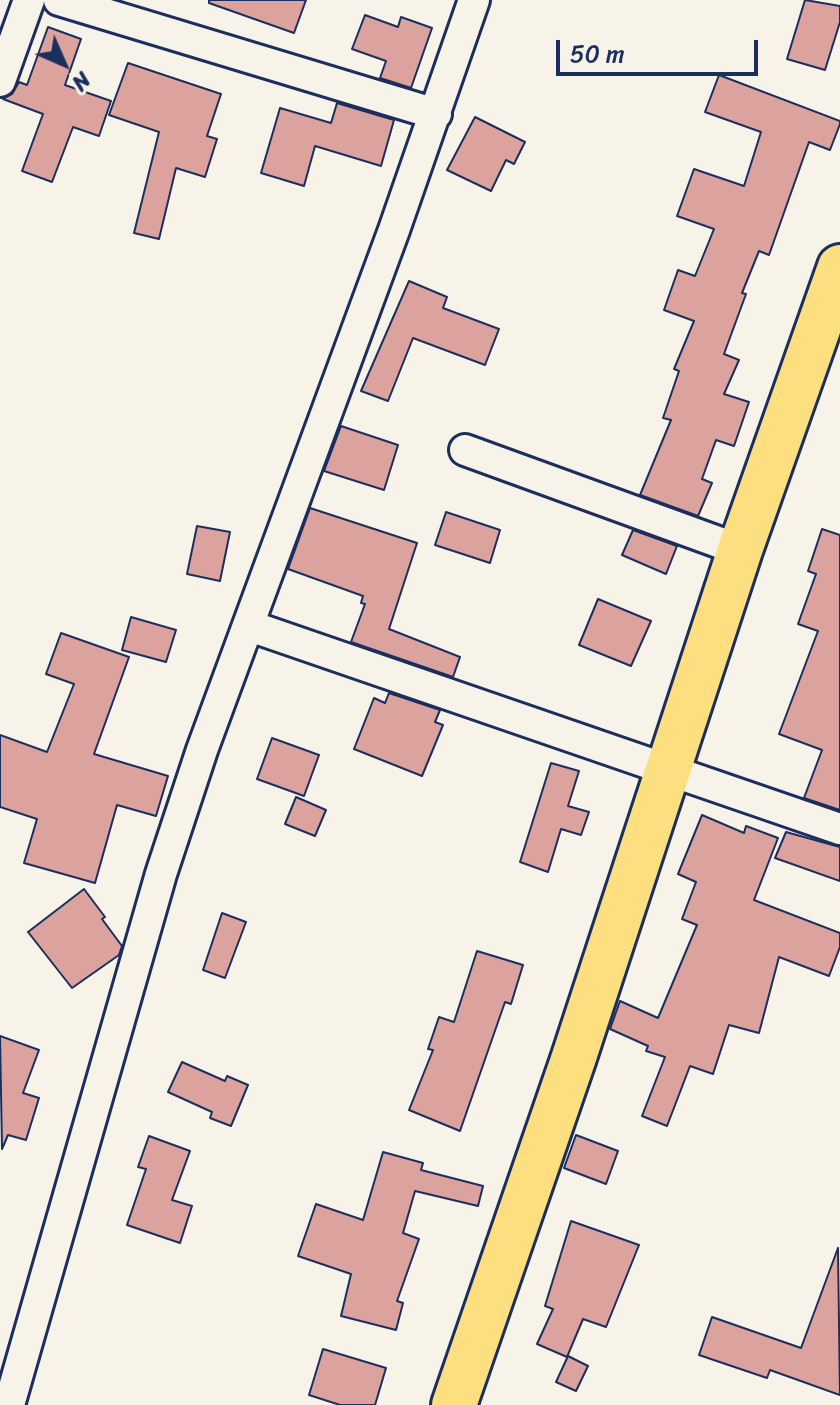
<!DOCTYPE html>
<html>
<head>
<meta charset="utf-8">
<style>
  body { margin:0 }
  #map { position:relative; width:840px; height:1405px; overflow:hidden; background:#f7f3e8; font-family:Sriracha,sans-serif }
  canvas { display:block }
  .north { position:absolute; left:24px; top:24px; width:80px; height:80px; -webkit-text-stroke:6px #f7f3e8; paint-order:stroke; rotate:135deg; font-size:22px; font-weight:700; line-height:32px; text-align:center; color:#1b2f5e }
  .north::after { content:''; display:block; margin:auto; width:28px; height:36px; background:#1b2f5e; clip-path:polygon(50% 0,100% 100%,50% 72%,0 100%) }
  .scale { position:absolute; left:556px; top:40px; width:202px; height:36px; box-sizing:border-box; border:4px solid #1b2f5e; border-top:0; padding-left:10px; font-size:24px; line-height:28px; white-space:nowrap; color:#1b2f5e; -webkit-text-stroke:6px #f7f3e8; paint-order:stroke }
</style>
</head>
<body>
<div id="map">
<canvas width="840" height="1405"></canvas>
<div class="north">N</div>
<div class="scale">50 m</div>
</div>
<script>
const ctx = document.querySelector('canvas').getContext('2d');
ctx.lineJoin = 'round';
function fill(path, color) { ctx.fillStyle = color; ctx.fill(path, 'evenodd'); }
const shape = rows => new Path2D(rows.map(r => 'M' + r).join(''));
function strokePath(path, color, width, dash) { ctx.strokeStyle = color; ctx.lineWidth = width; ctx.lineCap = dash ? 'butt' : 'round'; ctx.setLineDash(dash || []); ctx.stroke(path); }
const building = shape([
  [209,0,306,0,294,33,209,3,209,0],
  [805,0,840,6,840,22,825,70,787,59,805,0],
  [365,15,398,27,401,17,432,28,411,88,380,78,386,61,352,49,365,15],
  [48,27,81,39,65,85,111,101,99,136,73,127,52,182,22,171,43,114,3,99,12,94,19,82,27,85,48,27],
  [128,63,221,94,207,136,217,139,205,177,176,168,159,239,134,233,159,132,109,115,128,63],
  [719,75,840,121,840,124,830,150,809,142,769,255,759,251,742,293,746,294,724,354,739,360,724,394,749,402,734,446,716,440,702,479,712,483,698,516,640,495,671,420,663,418,679,371,674,369,694,321,664,310,678,270,695,276,714,229,677,216,694,169,744,186,761,132,705,112,719,75],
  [337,103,394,120,381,166,315,146,304,186,261,173,280,108,331,123,337,103],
  [475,117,525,142,514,164,506,160,491,191,447,170,475,117],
  [409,281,447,297,443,308,499,329,485,365,413,338,388,401,361,391,409,281],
  [341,426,398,445,384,490,324,471,341,426],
  [310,508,417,543,389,629,460,657,453,677,351,642,365,604,361,603,363,596,288,569,310,508],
  [446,512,500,530,490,563,435,545,446,512],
  [197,526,230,532,220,581,187,574,197,526],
  [822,529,840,535,840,810,804,798,822,750,779,734,818,631,798,624,816,574,808,571,822,529],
  [633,530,677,546,666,574,622,555,633,530],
  [598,599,651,621,631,666,579,645,598,599],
  [131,617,176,630,166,662,122,650,131,617],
  [61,633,129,657,94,754,168,776,156,816,117,805,95,883,24,863,37,819,0,807,0,735,47,752,74,684,46,674,61,633],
  [389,693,440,710,435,722,443,725,422,776,354,749,374,698,385,703,389,693],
  [272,738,319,755,304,796,257,779,272,738],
  [551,763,579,771,568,806,589,812,581,835,561,829,548,872,520,862,551,763],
  [296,797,326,810,315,836,285,824,296,797],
  [702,815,744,833,746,826,778,838,754,900,840,933,840,947,829,976,779,957,759,1033,729,1025,713,1074,690,1066,667,1126,642,1116,665,1057,646,1051,648,1046,610,1029,620,1001,658,1018,697,925,682,919,696,882,678,874,702,815],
  [786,832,840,847,840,881,775,858,786,832],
  [84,889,105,917,102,919,122,946,119,955,72,988,28,932,84,889],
  [222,913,246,922,225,978,203,970,222,913],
  [477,951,523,965,511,1004,505,1002,460,1131,409,1110,433,1050,428,1049,439,1017,454,1022,477,951],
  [0,1036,39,1050,23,1093,39,1098,26,1140,8,1135,2,1149,0,1036],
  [182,1062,225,1081,227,1076,248,1085,231,1126,210,1118,212,1112,168,1092,182,1062],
  [576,1135,618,1151,606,1184,564,1168,576,1135],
  [149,1136,190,1151,172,1200,192,1206,180,1243,127,1225,146,1169,138,1167,149,1136],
  [383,1152,423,1163,421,1170,483,1186,478,1206,415,1191,403,1233,419,1239,397,1301,403,1303,396,1330,341,1316,351,1274,298,1256,316,1204,363,1220,383,1152],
  [571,1221,639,1245,606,1327,583,1319,567,1357,537,1344,553,1309,545,1306,571,1221],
  [838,1248,840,1395,770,1370,767,1378,699,1355,712,1317,801,1348,838,1248],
  [323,1349,386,1368,375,1405,340,1405,309,1395,323,1349],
  [568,1356,588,1366,576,1391,556,1382,568,1356]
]);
fill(building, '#dca29e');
strokePath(building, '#1b2f5e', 2);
const minor = shape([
  [59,0,436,114],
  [0,81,29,0],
  [465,450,740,550],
  [250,626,840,829],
  [9,1405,161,874,202,750,394,230,474,0]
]);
const trunk = shape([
  [454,1405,573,1060,740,550,840,267]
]);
strokePath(minor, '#1b2f5e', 36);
strokePath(trunk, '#1b2f5e', 50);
strokePath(minor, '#f7f3e8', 30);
strokePath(trunk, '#fddf80', 44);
</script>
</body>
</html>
